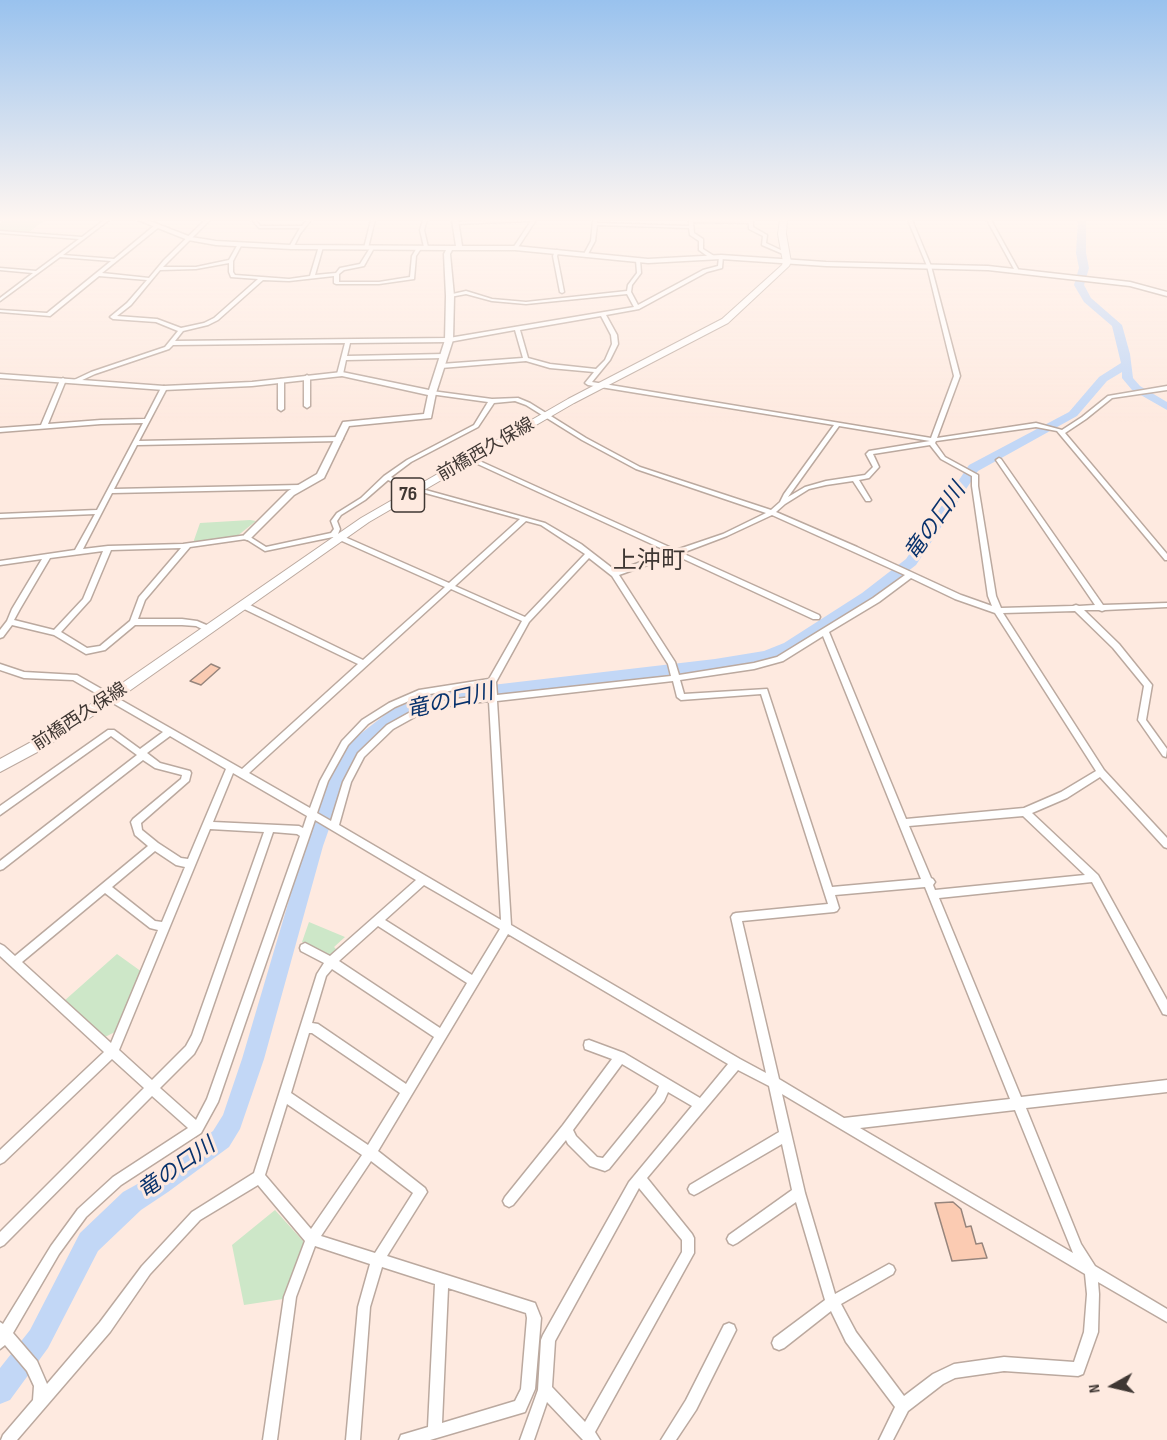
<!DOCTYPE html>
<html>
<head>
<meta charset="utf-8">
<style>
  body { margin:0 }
  #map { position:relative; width:1167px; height:1440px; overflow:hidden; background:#feeae0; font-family:"Sofia Sans Condensed",sans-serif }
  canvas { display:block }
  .north { position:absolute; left:1083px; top:1356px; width:60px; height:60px; -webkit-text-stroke:4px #feeae0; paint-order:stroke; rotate:262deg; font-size:16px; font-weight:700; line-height:24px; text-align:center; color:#3f3733 }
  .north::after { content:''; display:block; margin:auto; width:21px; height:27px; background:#3f3733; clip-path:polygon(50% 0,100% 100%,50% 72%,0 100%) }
</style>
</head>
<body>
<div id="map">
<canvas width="1167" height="1440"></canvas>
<div class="north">N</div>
</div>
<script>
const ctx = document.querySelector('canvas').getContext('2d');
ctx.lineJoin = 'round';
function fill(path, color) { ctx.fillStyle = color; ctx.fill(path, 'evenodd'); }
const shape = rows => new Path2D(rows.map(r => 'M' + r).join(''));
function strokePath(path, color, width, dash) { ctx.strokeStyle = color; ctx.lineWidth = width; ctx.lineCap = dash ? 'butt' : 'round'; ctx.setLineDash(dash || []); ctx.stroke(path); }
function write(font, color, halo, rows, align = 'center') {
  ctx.font = font + ' "Sofia Sans Condensed","Noto Sans JP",sans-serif'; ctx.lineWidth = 6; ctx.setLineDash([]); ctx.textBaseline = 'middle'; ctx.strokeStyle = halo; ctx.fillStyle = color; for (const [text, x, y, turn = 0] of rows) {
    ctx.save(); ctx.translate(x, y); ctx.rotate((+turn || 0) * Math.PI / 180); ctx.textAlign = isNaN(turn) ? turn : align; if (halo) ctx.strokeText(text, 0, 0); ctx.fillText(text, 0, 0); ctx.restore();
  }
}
fill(shape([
  [4,220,46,220,29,232,0,230,0,223],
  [250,520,256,521,236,537,193,543,200,523],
  [309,922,345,937,334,947,337,950,332,955,327,955,302,942],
  [117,954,142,972,117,1031,105,1037,64,1001],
  [275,1210,303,1241,303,1252,283,1299,244,1305,232,1245]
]), '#cde7c8');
fill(shape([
  [1078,220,1086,220,1086,253,1089,268,1084,285,1091,298,1122,325,1130,354,1133,378,1140,386,1167,402,1167,410,1132,390,1122,378,1122,372,1107,381,1077,416,978,471,916,565,872,599,794,651,766,661,715,671,475,699,426,708,403,718,362,752,348,775,323,846,264,1059,240,1129,229,1147,168,1192,141,1210,98,1251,48,1348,10,1400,0,1404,0,1368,30,1330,80,1233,123,1192,152,1176,213,1131,223,1115,242,1059,305,846,331,774,350,742,391,710,423,697,475,687,715,659,764,651,784,643,862,593,906,559,969,465,1069,412,1099,377,1121,363,1112,326,1084,302,1074,285,1079,268,1076,253,1078,220]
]), '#c2d7f6');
const building = shape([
  [211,664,220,668,201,685,190,681,211,664],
  [953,1202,961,1209,966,1227,971,1226,976,1244,982,1243,987,1258,952,1261,935,1203,953,1202]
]);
fill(building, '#fbcbb2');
strokePath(building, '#97857c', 1.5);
const street = shape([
  [104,220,109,220,63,255,114,259,155,225,159,225,159,227,102,273,149,278,164,260,205,220,210,220,163,267,196,267,229,260,238,244,240,243,242,244,233,261,233,272,235,275,289,279,310,276,319,246,323,247,315,275,336,273,340,268,360,264,370,248,372,247,374,248,364,266,344,270,339,274,339,282,379,282,410,277,412,256,418,246,422,247,416,256,414,279,379,284,336,284,334,283,334,276,289,281,263,280,218,320,208,325,183,331,175,341,449,338,634,307,627,294,526,304,492,301,466,294,450,297,448,297,448,295,466,291,492,299,526,302,627,291,628,285,637,273,636,260,638,259,640,260,641,273,632,285,631,292,638,305,703,270,718,266,719,257,723,256,722,268,707,272,639,309,606,315,617,335,618,344,610,360,592,382,931,438,954,376,927,266,908,220,912,220,931,266,960,376,937,438,1036,423,1062,430,1082,417,1108,396,1167,386,1167,390,1112,398,1086,419,1065,433,1167,554,1167,560,1165,560,1057,431,1036,427,936,441,935,443,945,457,978,475,978,486,996,596,1001,608,1073,606,1076,605,1079,606,1095,605,996,460,999,458,1001,459,1103,605,1167,603,1167,607,1105,610,1102,611,1099,610,1084,610,1119,644,1152,685,1146,720,1167,749,1166,757,1163,756,1138,720,1144,686,1113,648,1075,611,1003,613,1104,770,1167,838,1167,848,1164,847,1100,777,1067,798,1032,813,1098,875,1167,1000,1167,1015,1163,1014,1092,882,939,898,1021,1097,1167,1080,1167,1092,1026,1108,1081,1244,1095,1266,1167,1309,1167,1322,1098,1282,1099,1294,1098,1332,1083,1374,1078,1376,1004,1371,955,1378,943,1384,908,1411,893,1440,879,1440,895,1407,846,1342,831,1311,784,1348,779,1350,774,1348,772,1343,774,1338,825,1300,796,1202,737,1243,733,1245,729,1243,727,1239,729,1235,792,1190,782,1144,698,1193,694,1195,690,1193,688,1189,690,1185,779,1132,769,1086,738,1070,647,1178,692,1234,694,1238,694,1253,595,1432,600,1440,583,1440,547,1402,534,1440,520,1440,538,1390,541,1340,543,1335,629,1182,692,1106,668,1092,664,1101,609,1169,605,1171,590,1166,568,1144,566,1140,513,1205,509,1207,505,1205,503,1201,505,1197,563,1125,612,1059,585,1049,584,1045,585,1041,589,1040,624,1053,700,1098,728,1064,508,934,378,1151,425,1188,427,1192,387,1256,535,1303,541,1318,535,1389,525,1412,430,1440,399,1440,401,1435,428,1427,435,1284,382,1267,370,1307,360,1440,346,1440,358,1307,370,1264,315,1246,296,1297,277,1440,263,1440,284,1297,305,1241,258,1185,200,1220,150,1274,110,1332,17,1440,1,1440,3,1435,33,1400,34,1386,27,1371,5,1345,0,1349,0,1322,3,1324,51,1246,78,1209,113,1177,188,1128,152,1096,4,1245,0,1247,0,1232,144,1088,112,1059,4,1162,0,1164,0,1150,104,1052,0,956,0,944,4,946,15,956,148,846,135,835,131,822,133,819,181,779,182,775,155,768,143,760,3,869,0,870,0,861,137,755,111,736,0,815,0,806,108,730,114,730,140,749,163,732,73,680,24,678,0,670,0,664,24,672,77,675,242,769,358,664,240,607,239,605,240,603,246,603,363,660,445,587,333,537,265,551,246,539,190,547,145,600,138,619,182,619,197,621,211,627,212,629,211,631,208,632,196,626,182,625,135,625,105,650,86,654,54,635,12,625,3,637,0,638,0,630,7,621,12,609,42,559,0,565,0,561,75,550,95,514,0,518,0,514,97,510,143,423,101,424,0,432,0,428,41,425,60,380,63,378,66,380,48,424,101,420,145,419,161,388,164,386,167,388,139,441,340,437,343,439,340,441,137,445,114,489,300,485,303,487,300,489,112,493,83,549,108,546,183,544,247,535,266,547,331,533,334,529,331,521,337,513,361,498,384,476,407,460,474,425,488,402,430,394,429,393,432,391,492,399,518,398,530,403,586,438,640,467,771,510,780,502,784,494,834,425,588,385,585,383,594,372,550,368,526,361,441,368,438,366,441,364,523,358,515,330,449,342,350,343,347,356,444,354,447,356,444,358,346,360,343,374,340,376,337,374,345,343,173,345,169,349,95,374,78,382,74,382,74,380,91,372,165,347,178,331,156,322,113,319,110,317,127,303,147,280,99,276,50,316,0,312,0,310,47,313,111,261,60,257,0,301,0,298,33,273,0,270,0,268,36,271,79,239,0,233,0,231,82,237,104,220],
  [229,263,229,272,231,277,258,279,214,318,204,323,181,328,157,319,117,316,131,305,160,270,196,269,229,263],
  [601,316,611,335,612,344,605,360,596,369,550,364,528,358,520,330,601,316],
  [515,401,526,405,582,440,636,469,766,513,723,534,676,550,473,458,469,458,469,460,669,552,616,571,581,544,545,523,411,486,391,477,411,462,478,427,494,403,515,401],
  [839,426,930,441,869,451,866,454,873,467,865,475,826,481,805,487,788,497,839,426],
  [930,445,941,459,972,476,972,486,988,596,992,606,961,595,857,547,776,512,785,504,809,489,826,485,853,481,866,501,870,501,871,500,859,480,869,478,879,467,873,454,930,445],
  [388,480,407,488,520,519,449,583,338,534,340,529,337,521,341,515,365,500,388,480],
  [772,515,905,575,873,598,777,657,754,663,679,675,675,662,619,575,675,555,813,619,819,619,820,617,819,615,682,553,727,536,772,515],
  [526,521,541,525,585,554,525,617,455,586,526,521],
  [181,548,139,597,130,621,100,646,87,648,61,632,90,600,111,550,181,548],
  [103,551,83,599,54,630,14,620,20,609,50,558,103,551],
  [589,558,612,576,668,664,671,676,497,695,496,682,529,622,589,558],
  [911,578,955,599,995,613,1096,771,1061,792,1024,808,906,819,829,632,879,602,911,578],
  [451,589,522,621,489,679,419,690,389,703,362,720,342,741,320,781,310,808,249,773,451,589],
  [823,636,921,879,832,887,767,689,684,694,680,680,754,669,783,661,823,636],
  [673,681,677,697,681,700,761,694,828,904,736,913,733,914,731,917,766,1073,740,1059,511,925,497,701,673,681],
  [488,685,489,695,447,700,414,710,387,725,358,753,343,782,331,821,317,813,328,781,348,745,368,724,395,707,423,695,488,685],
  [489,701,501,920,339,825,351,782,364,757,393,729,420,714,447,706,489,701],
  [170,736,226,769,188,859,181,858,158,843,142,830,141,823,189,781,191,773,190,771,160,763,147,753,170,736],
  [233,773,307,816,303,828,299,826,213,822,233,773],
  [1023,816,1085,875,935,890,933,885,935,882,933,879,931,878,909,826,1023,816],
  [315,820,416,880,330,956,309,945,305,943,301,945,300,948,301,951,324,963,317,974,254,1173,192,1212,142,1266,100,1322,47,1384,37,1361,13,1333,59,1254,86,1217,121,1185,201,1133,218,1102,315,820],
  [210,829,264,832,192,1035,186,1046,152,1080,119,1050,210,829],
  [273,832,297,834,300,836,207,1099,196,1120,160,1088,194,1054,201,1041,273,832],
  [155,851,176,865,185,867,162,922,155,921,112,887,155,851],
  [424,885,500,929,472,975,385,920,424,885],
  [925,887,1010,1099,844,1118,779,1079,742,921,834,912,837,911,839,908,835,895,925,887],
  [105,893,150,928,158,930,111,1043,22,962,105,893],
  [378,926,467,983,440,1028,339,961,378,926],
  [332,969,434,1037,406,1084,318,1024,312,1023,326,976,332,969],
  [309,1033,312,1033,400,1093,368,1145,291,1093,309,1033],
  [622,1064,659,1086,656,1093,603,1158,597,1157,576,1136,573,1130,622,1064],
  [782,1094,1085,1274,1087,1294,1084,1332,1074,1362,1004,1357,954,1364,933,1374,904,1396,856,1332,841,1304,893,1274,895,1270,893,1266,889,1264,835,1294,805,1193,782,1094],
  [287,1104,362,1155,311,1229,265,1175,287,1104],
  [1015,1110,1073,1253,860,1128,1015,1110],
  [371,1161,413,1193,375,1253,321,1236,371,1161],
  [639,1188,682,1240,682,1252,585,1422,552,1387,555,1341,639,1188],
  [448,1288,526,1313,527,1318,521,1389,515,1401,442,1423,448,1288],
  [252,220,256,220,260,226,302,226,307,220,311,220,300,234,293,248,291,248,289,247,300,228,259,228,252,220],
  [371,220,375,220,368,248,366,249,364,248,371,220],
  [423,220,427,220,424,230,428,247,426,248,424,247,420,230,423,220],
  [492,220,536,220,517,249,515,249,513,248,531,221,456,224,454,223,456,222,492,220],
  [593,220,597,220,597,223,689,226,689,220,753,220,753,227,767,235,766,243,787,253,783,254,762,245,763,236,749,229,749,223,693,222,694,233,703,239,703,249,714,256,714,258,710,258,699,250,699,241,690,235,689,228,597,225,595,241,588,254,586,255,584,254,591,241,593,220],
  [987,220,991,220,1018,269,1018,270,1014,269,987,220],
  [557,250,559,251,557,256,564,292,562,293,560,292,553,256,555,251,557,250],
  [307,375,310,377,310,406,307,408,304,406,304,377,307,375],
  [281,379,284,381,284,409,281,411,278,409,278,381,281,379],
  [729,1323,734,1325,736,1330,696,1410,676,1440,661,1440,686,1400,724,1325,729,1323]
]);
const secondary = shape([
  [138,220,147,220,191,237,216,241,291,245,456,246,452,220,458,220,462,246,515,246,648,259,721,255,826,262,988,266,1130,282,1167,292,1167,296,1130,286,988,270,826,266,721,259,648,263,515,250,452,250,450,254,454,296,453,340,436,393,431,418,349,426,324,478,294,495,250,539,247,540,244,539,244,535,288,491,317,474,343,422,424,414,428,395,342,376,252,386,164,390,0,378,0,374,164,386,252,382,342,372,429,390,445,340,446,296,444,254,446,250,291,249,216,245,188,240,138,220]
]);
const primary = shape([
  [780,220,787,220,786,234,791,262,789,266,728,323,574,403,369,522,115,701,43,749,0,772,0,759,33,741,105,695,361,518,568,399,722,319,782,265,783,262,778,234,780,220]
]);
strokePath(street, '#bba99f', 3);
strokePath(secondary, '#bba99f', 3);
strokePath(primary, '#bba99f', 2);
fill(street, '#fff');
fill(secondary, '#fff');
fill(primary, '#fff');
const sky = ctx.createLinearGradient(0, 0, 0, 422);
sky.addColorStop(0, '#99c2ee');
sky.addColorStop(0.52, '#fff6f1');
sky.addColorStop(1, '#fff6f100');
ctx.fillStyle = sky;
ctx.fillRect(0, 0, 1167, 422);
write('18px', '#3f3733', '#feeae0', [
  ["前橋西久保線",486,450,-30],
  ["前橋西久保線",80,717,-33]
]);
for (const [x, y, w] of [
  [408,495,33]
]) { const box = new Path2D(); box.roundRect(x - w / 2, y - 17, w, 34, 4.5); ctx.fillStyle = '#feeae0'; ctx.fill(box); strokePath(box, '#3f3733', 1.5); }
write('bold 20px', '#3f3733', null, [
  ["76",408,495]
]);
write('italic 22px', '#08326c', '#feeae0', [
  ["竜の口川",936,522,-55],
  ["竜の口川",450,702,-13],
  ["竜の口川",177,1169,-35]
]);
write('24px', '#3f3733', '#feeae0', [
  ["上沖町",649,562]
]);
</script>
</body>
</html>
